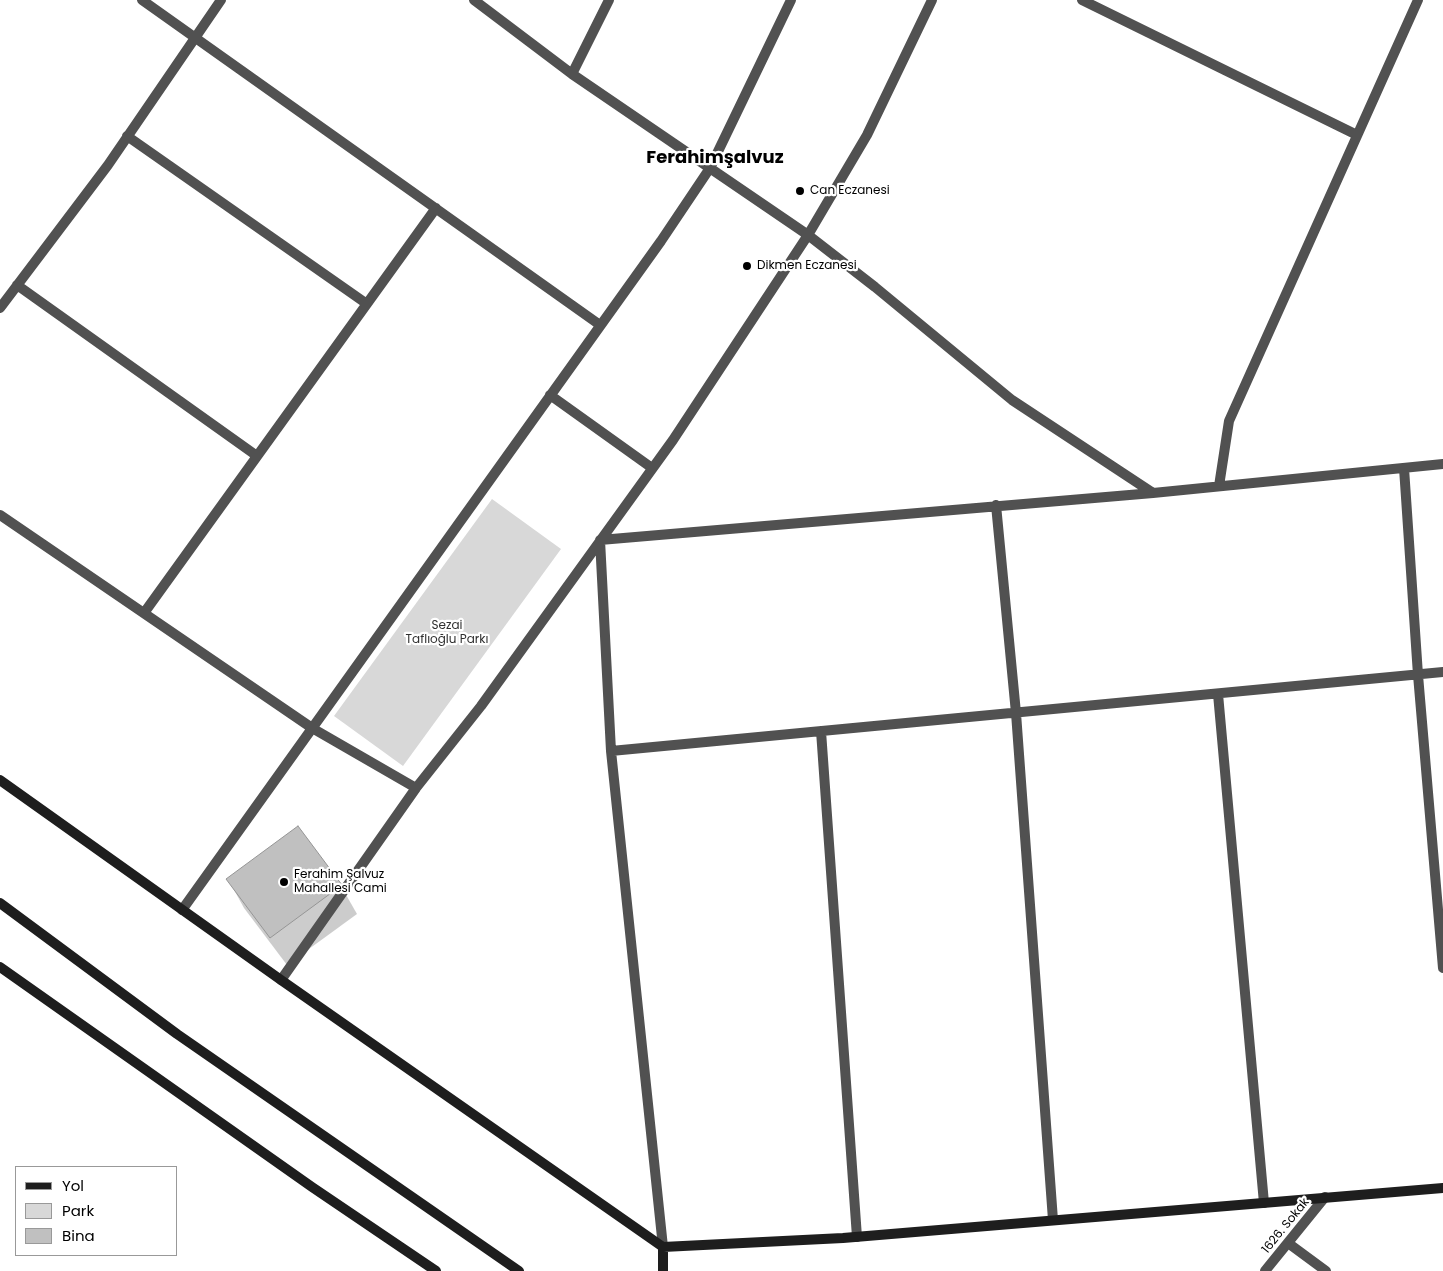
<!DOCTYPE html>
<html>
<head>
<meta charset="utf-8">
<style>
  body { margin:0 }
  #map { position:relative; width:1443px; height:1271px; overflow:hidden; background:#fff; font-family:Poppins,sans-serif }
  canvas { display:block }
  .legend { position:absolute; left:15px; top:1166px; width:162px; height:90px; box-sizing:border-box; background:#fff; border:1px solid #999; margin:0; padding:6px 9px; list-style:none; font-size:15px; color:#000 }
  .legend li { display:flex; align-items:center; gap:10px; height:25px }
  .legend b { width:25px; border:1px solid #999 }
</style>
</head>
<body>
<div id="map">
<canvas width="1443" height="1271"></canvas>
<ul class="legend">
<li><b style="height:6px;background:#1e1e1e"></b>Yol</li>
<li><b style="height:14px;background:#d8d8d8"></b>Park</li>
<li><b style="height:14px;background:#c0c0c0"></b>Bina</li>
</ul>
</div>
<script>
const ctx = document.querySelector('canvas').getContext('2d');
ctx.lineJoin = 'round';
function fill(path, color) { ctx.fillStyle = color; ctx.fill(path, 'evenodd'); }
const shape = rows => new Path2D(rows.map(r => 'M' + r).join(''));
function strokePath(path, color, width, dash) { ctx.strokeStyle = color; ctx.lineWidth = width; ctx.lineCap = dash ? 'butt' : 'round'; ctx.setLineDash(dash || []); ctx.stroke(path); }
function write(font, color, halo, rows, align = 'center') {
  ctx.font = font + ' Poppins,sans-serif'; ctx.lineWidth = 4.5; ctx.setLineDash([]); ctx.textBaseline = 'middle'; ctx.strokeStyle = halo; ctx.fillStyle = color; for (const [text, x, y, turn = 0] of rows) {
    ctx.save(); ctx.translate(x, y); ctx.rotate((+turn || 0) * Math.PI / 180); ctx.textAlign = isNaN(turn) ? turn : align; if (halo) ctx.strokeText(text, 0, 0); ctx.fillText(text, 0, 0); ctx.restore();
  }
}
fill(shape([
  [492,499,561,549,403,766,334,716]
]), '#d8d8d8');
fill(shape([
  [228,879,341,886,357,914,287,965,244,908]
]), '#0003');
const building = shape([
  [298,826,342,885,270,938,226,879,298,826]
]);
fill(building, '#c0c0c0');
strokePath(building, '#959595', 1);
strokePath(shape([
  [142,0,600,325],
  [474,0,572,74,808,235,875,287,1012,400,1153,493],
  [1082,0,1357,135],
  [572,74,609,0],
  [127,136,367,304],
  [17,285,257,456],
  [0,308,108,165,221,0],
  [550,395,652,468],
  [1404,468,1418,675,1443,968],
  [1219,486,1229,421,1418,0],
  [996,505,1016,713,1053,1220],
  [0,515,312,728,416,788],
  [144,613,436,208],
  [1218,694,1264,1203],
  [821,731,857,1237],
  [611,751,1443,672],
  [182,910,661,241,710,168,791,0],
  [281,980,416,788,481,706,673,440,808,235,867,135,932,0],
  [1288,1243,1326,1271],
  [663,1247,611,751,600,540,1153,493,1443,464],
  [1265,1271,1325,1197]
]), '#515151', 10);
strokePath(shape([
  [0,780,281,980,663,1247,843,1238,1443,1188],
  [0,903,177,1034,519,1271],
  [0,967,312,1187,436,1271],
  [663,1247,663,1271]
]), '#1e1e1e', 10);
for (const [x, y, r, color] of [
  [800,191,5,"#000"],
  [747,266,5,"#000"],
  [284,882,5,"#000"]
]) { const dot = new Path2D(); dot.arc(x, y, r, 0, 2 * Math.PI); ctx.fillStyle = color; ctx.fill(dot); strokePath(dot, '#fff', 2); }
write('12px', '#000', '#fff', [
  ["Can Eczanesi",810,191],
  ["Dikmen Eczanesi",757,266],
  ["Ferahim Şalvuz",294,875],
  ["Mahallesi Cami",294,889]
], 'left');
write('12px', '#2f2f2f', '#fff', [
  ["Sezai",447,626],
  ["Taflıoğlu Parkı",447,640]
]);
write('12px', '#000', '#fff', [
  ["1626. Sokak",1286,1226,-51]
]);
write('bold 18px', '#000', '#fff', [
  ["Ferahimşalvuz",715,158]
]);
</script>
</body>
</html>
